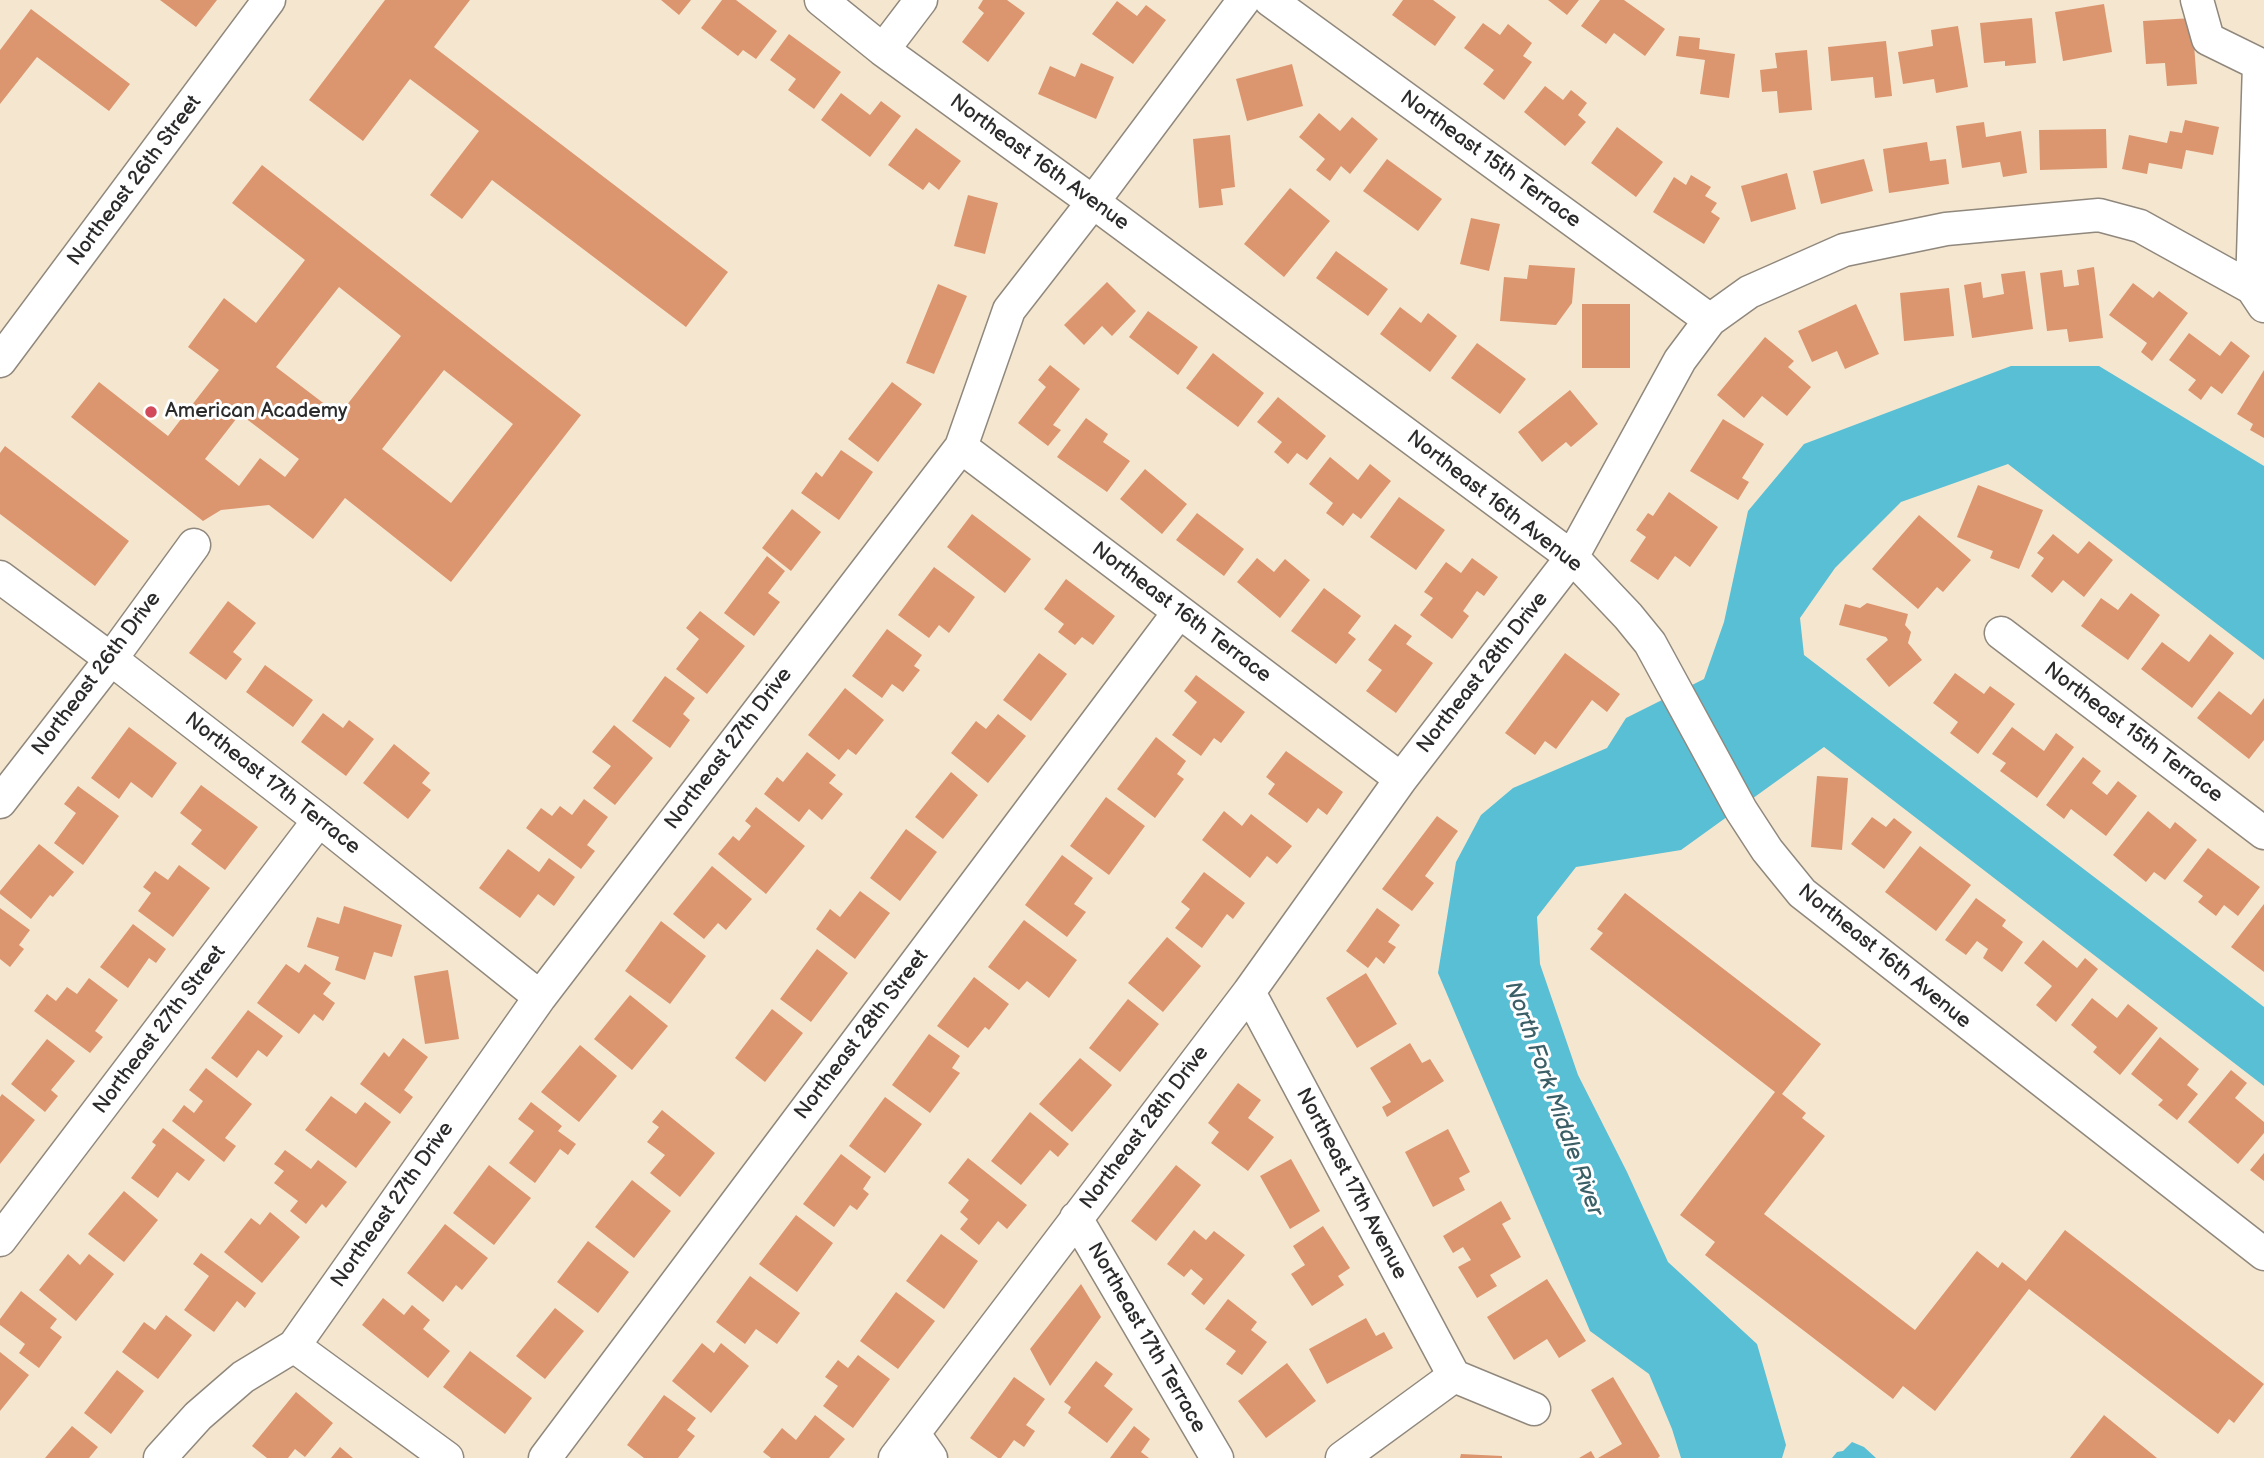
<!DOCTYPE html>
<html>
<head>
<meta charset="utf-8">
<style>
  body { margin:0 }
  canvas { display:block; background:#f5e6cf }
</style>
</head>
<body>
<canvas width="2264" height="1458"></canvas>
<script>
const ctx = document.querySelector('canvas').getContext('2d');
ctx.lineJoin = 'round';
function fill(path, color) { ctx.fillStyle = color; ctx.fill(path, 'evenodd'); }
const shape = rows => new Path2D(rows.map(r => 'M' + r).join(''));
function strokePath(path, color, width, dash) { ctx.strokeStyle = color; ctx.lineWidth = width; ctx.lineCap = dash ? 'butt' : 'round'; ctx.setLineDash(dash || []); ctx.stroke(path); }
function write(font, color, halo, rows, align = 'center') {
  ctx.font = font + ' "Balsamiq Sans",sans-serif'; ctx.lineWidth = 6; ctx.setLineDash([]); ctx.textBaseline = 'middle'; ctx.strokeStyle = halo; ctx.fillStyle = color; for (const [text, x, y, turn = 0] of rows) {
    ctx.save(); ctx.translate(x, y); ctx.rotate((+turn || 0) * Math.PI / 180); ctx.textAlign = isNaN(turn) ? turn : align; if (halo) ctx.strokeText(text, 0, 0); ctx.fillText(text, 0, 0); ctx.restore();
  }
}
fill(shape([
  [2011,366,2099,366,2264,466,2264,660,2008,464,1901,502,1835,568,1800,618,1804,655,2264,1007,2264,1086,1824,747,1681,850,1576,867,1537,917,1540,964,1578,1075,1627,1172,1668,1262,1757,1344,1786,1445,1782,1458,1681,1458,1672,1429,1649,1374,1590,1331,1438,973,1456,862,1481,815,1513,788,1607,748,1626,718,1704,679,1724,622,1748,511,1804,444],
  [1852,1442,1864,1447,1876,1458,1832,1458,1837,1452,1843,1451]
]), '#58bfd5');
fill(shape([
  [160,0,217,0,196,27],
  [385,0,470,0,434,47,728,272,686,327,492,180,462,219,430,195,479,131,410,79,363,141,309,100],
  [661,0,691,0,679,15],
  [722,0,736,0,777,31,756,59,743,50,738,56,701,28],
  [983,0,1007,0,1025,13,988,62,962,42,984,13,978,8],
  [1403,0,1433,0,1456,17,1435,46,1392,15],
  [1548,0,1579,0,1567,15],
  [1600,0,1624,0,1665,29,1645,56,1614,33,1606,44,1581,26],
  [1117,1,1137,16,1146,5,1166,20,1133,64,1092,34],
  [2104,4,2112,52,2063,61,2055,12],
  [31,9,130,84,109,111,37,57,0,104,0,50],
  [2032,18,2036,63,2005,66,2005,61,1984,63,1980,23],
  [2192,18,2197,84,2167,86,2165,63,2146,64,2143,21],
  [1483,23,1500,35,1508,24,1532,43,1523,56,1532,62,1504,100,1483,84,1494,70,1464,48],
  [1958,26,1968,87,1936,93,1934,79,1903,84,1898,52,1933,46,1931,30],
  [789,34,841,72,814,109,788,90,796,79,770,60],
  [1679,36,1700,38,1699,49,1735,54,1729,98,1700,94,1705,60,1676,56],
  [1886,41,1892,96,1875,98,1873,77,1831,81,1828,47],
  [1807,50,1812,110,1779,113,1777,91,1762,92,1760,70,1777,68,1775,53],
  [1081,63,1114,77,1096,119,1038,94,1050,66,1075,77],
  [1292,64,1303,106,1247,121,1236,79],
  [1545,86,1563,100,1571,90,1587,103,1578,115,1586,122,1565,146,1524,112],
  [841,93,870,115,881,101,901,116,870,157,821,120],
  [1319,113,1340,131,1352,117,1378,139,1350,174,1341,166,1330,181,1316,170,1325,159,1299,137],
  [2185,120,2219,127,2213,155,2186,150,2182,169,2149,163,2147,174,2122,169,2129,135,2167,143,2170,131,2182,133],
  [1984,122,1986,137,2021,131,2027,173,2003,177,2000,162,1962,168,1956,126],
  [1617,127,1663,162,1636,197,1591,163],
  [916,128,961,161,939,190,929,182,923,190,888,165],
  [2106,129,2107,168,2040,170,2039,130],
  [1230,135,1235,187,1221,189,1223,205,1199,208,1193,139],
  [1927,142,1930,161,1946,159,1949,184,1889,193,1883,149],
  [1387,159,1442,199,1418,231,1363,191],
  [1864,159,1873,191,1821,204,1813,171],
  [262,165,581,415,451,582,345,498,313,539,269,505,221,510,203,521,71,417,99,382,168,436,219,370,188,347,224,298,256,323,305,260,232,203],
  [339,287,401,336,339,415,276,367],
  [444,370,513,424,451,503,382,449],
  [240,414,299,459,285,477,260,458,239,486,205,459],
  [1787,173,1796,209,1751,222,1741,186],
  [1691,175,1711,187,1705,196,1717,203,1711,212,1720,218,1704,244,1653,212,1674,177,1686,185],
  [1290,188,1330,221,1284,277,1244,244],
  [968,195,998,203,985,254,954,246],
  [1471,218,1500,224,1489,271,1460,264],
  [1336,251,1388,289,1368,316,1316,278],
  [1529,265,1575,268,1572,303,1556,325,1500,321,1504,277,1527,279],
  [2094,267,2103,338,2069,342,2067,329,2047,331,2040,273,2062,270,2064,287,2079,285,2077,270],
  [2025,271,2033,329,1972,338,1964,285,1981,282,1983,298,2004,294,2001,274],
  [1107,282,1136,311,1112,336,1102,326,1084,345,1064,325],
  [2133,283,2153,298,2159,291,2188,313,2152,361,2141,352,2147,343,2109,315],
  [938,284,967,296,934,374,906,363],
  [1949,288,1954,336,1904,341,1900,293],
  [1582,304,1630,304,1630,368,1582,368],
  [1856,304,1879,354,1845,369,1837,351,1812,362,1798,331],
  [1400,307,1421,323,1428,313,1457,336,1430,372,1380,334],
  [1148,311,1198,347,1178,375,1129,337],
  [2189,333,2220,356,2231,341,2250,356,2222,394,2211,386,2201,400,2188,390,2196,380,2169,360],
  [1765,337,1794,361,1788,367,1811,387,1787,416,1762,396,1744,418,1717,395],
  [1477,343,1526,379,1500,414,1451,378],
  [1213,353,1264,393,1238,427,1186,388],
  [1050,365,1080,389,1053,425,1061,430,1048,446,1018,423,1046,387,1038,380],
  [2264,370,2264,438,2250,430,2253,424,2237,414],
  [892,382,922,404,878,462,848,439],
  [1570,390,1598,424,1571,447,1566,442,1542,462,1518,432],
  [1278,397,1326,436,1307,460,1297,453,1288,464,1274,452,1282,442,1257,422],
  [1086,418,1108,434,1103,442,1130,461,1107,492,1057,457],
  [1723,419,1764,444,1742,478,1749,482,1738,500,1690,471],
  [5,446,129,541,95,586,0,514,0,453],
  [841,450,873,472,839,520,801,493,816,472,822,477],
  [1330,457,1358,480,1370,464,1391,481,1361,519,1353,513,1343,526,1326,513,1333,503,1309,484],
  [1145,469,1187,504,1162,534,1120,499],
  [1978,485,2043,510,2019,569,1990,558,1993,551,1957,537],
  [1669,492,1718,527,1690,567,1675,556,1658,580,1630,561,1646,537,1636,530,1648,513,1653,516],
  [1399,497,1445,530,1416,570,1370,537],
  [792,509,821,532,791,571,762,548],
  [1197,513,1244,549,1224,576,1176,540],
  [972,514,1031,559,1005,593,947,547],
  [1919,515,1971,560,1943,592,1937,587,1918,609,1872,569],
  [2053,534,2078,554,2089,541,2113,560,2084,597,2063,580,2052,593,2031,576,2044,558,2037,553],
  [767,556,785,571,768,593,780,602,754,636,724,613],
  [1257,558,1274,572,1285,559,1310,580,1280,618,1237,582],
  [1472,558,1498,577,1484,596,1477,591,1463,611,1469,616,1452,639,1420,615,1433,598,1424,592,1446,562,1461,573],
  [934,567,975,597,949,633,939,625,929,638,898,615],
  [1066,579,1115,616,1093,645,1082,637,1075,645,1058,632,1064,624,1044,609],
  [1324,588,1361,616,1348,633,1356,639,1336,664,1291,631],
  [2131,593,2160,615,2128,660,2081,626,2101,598,2118,610],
  [228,601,256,623,233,652,242,659,226,680,189,653],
  [1867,603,1908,614,1905,625,1911,632,1908,643,1922,660,1889,687,1866,659,1888,640,1886,637,1839,625,1845,604,1860,608],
  [700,611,745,646,707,694,676,669,699,639,686,628],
  [1395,624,1412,636,1406,644,1433,663,1396,713,1366,691,1382,670,1368,660],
  [887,629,922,655,914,666,920,670,903,692,892,684,882,698,852,676],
  [2210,634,2234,653,2192,708,2141,669,2162,642,2189,662],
  [1039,653,1067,674,1031,721,1003,700],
  [1565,653,1620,694,1607,712,1592,700,1556,749,1545,741,1535,755,1505,733],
  [265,665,313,700,293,727,246,692],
  [1955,673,1984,694,1990,686,2015,704,1978,754,1950,733,1958,722,1933,703],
  [1196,675,1245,712,1221,743,1214,738,1201,756,1172,735,1197,702,1184,691],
  [665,676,695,698,683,714,690,720,670,748,632,721],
  [845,688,884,720,856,755,848,749,839,760,808,735],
  [2219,691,2251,715,2264,698,2264,740,2249,759,2197,718],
  [323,713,343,728,349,720,374,739,346,776,301,742],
  [998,714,1026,736,988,783,951,753,976,721,986,729],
  [614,725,653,758,615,805,593,788,611,766,592,752],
  [129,727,177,763,152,798,131,782,119,799,91,778],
  [2012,727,2044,751,2056,733,2074,747,2037,798,2000,771,2006,763,1992,754],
  [1156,737,1186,761,1177,774,1184,779,1155,818,1117,789],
  [394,744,430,773,422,783,431,790,408,819,363,783],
  [1286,751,1343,792,1327,815,1318,808,1307,823,1268,794,1275,784,1266,777],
  [807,752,836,775,829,783,843,794,822,820,809,809,799,822,764,794,777,777,783,782],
  [2083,757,2101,771,2092,783,2107,795,2118,781,2137,796,2106,836,2071,809,2064,819,2046,805],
  [951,772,978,795,943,839,915,817],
  [1817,776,1848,778,1842,850,1811,847],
  [201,785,258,827,225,870,191,844,202,830,180,813],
  [78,786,119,816,83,865,54,843,76,813,64,804],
  [1106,797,1145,826,1109,875,1070,846],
  [584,799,608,817,587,845,595,851,581,869,526,828,541,808,552,816,560,806,572,815],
  [756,807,805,846,766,894,718,854,733,836,739,841,751,826,745,821],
  [1224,811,1242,826,1251,814,1292,846,1277,864,1267,856,1250,878,1202,840],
  [2148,811,2170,829,2175,822,2197,840,2165,880,2154,872,2146,882,2113,855],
  [1437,816,1458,831,1425,876,1434,883,1412,911,1382,889],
  [1872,817,1886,827,1894,818,1912,832,1884,869,1851,844],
  [906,829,937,852,900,901,870,878],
  [39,844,74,872,53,897,50,895,31,919,0,894,0,891],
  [1920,846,1971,885,1936,931,1885,892],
  [2208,848,2260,887,2238,916,2224,905,2216,916,2198,902,2203,896,2183,881],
  [508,849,539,872,549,858,575,877,554,906,538,894,520,918,479,888],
  [1062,855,1093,878,1074,904,1086,912,1067,937,1025,905],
  [179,865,210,888,173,937,138,911,151,893,143,887,155,871,168,880],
  [712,866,752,899,726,930,718,923,704,939,673,914],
  [1204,872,1245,903,1233,919,1227,914,1202,948,1175,928,1190,909,1181,902],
  [860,891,890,913,855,959,816,929,830,909,840,917],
  [1625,893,1821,1044,1782,1094,1806,1113,1802,1118,1825,1136,1764,1214,1915,1330,1977,1251,1998,1268,2002,1262,2026,1281,2065,1230,2264,1384,2234,1423,2229,1419,2218,1434,2029,1289,1935,1411,1903,1386,1893,1399,1705,1255,1715,1242,1680,1215,1775,1092,1590,949,1603,933,1597,929],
  [1976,898,2006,920,2002,926,2023,942,2002,972,1983,958,1988,949,1977,941,1966,955,1945,940],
  [2264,904,2264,972,2231,947],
  [344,906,402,925,392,957,374,952,365,980,335,970,339,957,307,947,317,917,339,924],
  [0,908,30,930,19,945,24,949,10,967,0,959],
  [1377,908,1400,925,1388,942,1396,947,1384,964,1376,957,1368,968,1346,951],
  [1024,920,1077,960,1049,998,1027,981,1019,990,988,967],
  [661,921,706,956,670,1004,625,971],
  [133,924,166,949,156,963,149,958,128,988,100,967],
  [1167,937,1201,966,1163,1012,1128,983],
  [2043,940,2077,968,2085,958,2098,969,2056,1022,2036,1005,2052,986,2024,963],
  [817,949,848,973,811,1022,780,999],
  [286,964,299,973,305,964,331,983,323,994,335,1003,323,1021,314,1014,299,1034,257,1003],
  [448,970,459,1039,425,1044,414,976],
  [1366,973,1397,1024,1357,1048,1326,998],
  [974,977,1009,1004,989,1030,985,1027,968,1048,937,1026],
  [89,978,118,1000,95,1031,103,1037,90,1053,34,1011,47,994,56,1001,67,987,77,994],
  [630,995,668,1026,632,1070,594,1039],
  [2092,998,2117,1018,2128,1004,2158,1028,2120,1075,2093,1052,2097,1047,2071,1025],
  [1128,999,1159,1024,1120,1072,1089,1048],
  [772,1009,803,1033,765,1082,735,1058],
  [248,1010,283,1036,267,1057,258,1050,237,1078,211,1058],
  [929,1034,960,1056,952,1068,960,1073,930,1113,892,1085],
  [2160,1037,2199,1069,2187,1085,2198,1094,2177,1120,2158,1105,2163,1100,2131,1074],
  [403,1038,428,1057,404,1090,413,1097,400,1114,360,1084,384,1052,389,1057],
  [47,1039,75,1061,51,1090,58,1096,45,1112,11,1084],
  [1410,1043,1422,1063,1430,1059,1444,1081,1387,1117,1382,1107,1391,1102,1370,1068],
  [580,1045,617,1076,579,1122,541,1092],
  [1080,1058,1112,1085,1072,1132,1039,1104],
  [206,1068,252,1104,225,1138,236,1146,224,1162,172,1121,184,1105,194,1113,203,1101,189,1090],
  [2231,1070,2247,1083,2235,1098,2264,1122,2264,1133,2238,1164,2188,1122],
  [1238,1083,1261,1100,1248,1118,1274,1137,1248,1171,1211,1143,1219,1132,1208,1123],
  [2,1094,35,1120,0,1164,0,1097],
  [331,1096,356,1114,365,1102,391,1122,356,1168,305,1130],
  [885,1097,922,1124,885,1173,849,1146],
  [531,1102,562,1126,558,1131,576,1144,568,1155,560,1149,535,1183,509,1163,534,1131,518,1119],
  [662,1110,715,1153,680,1197,650,1173,665,1155,647,1142,659,1127,652,1122],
  [1030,1112,1069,1144,1058,1157,1050,1150,1021,1185,991,1161],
  [163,1128,205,1160,189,1181,177,1172,158,1198,131,1178,156,1145,152,1142],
  [1448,1129,1470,1172,1459,1178,1465,1190,1433,1207,1405,1152],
  [285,1150,311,1169,318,1160,347,1182,326,1208,322,1204,306,1224,290,1211,298,1201,274,1183,284,1171,274,1164],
  [2264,1153,2264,1181,2250,1170],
  [841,1154,871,1177,863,1189,869,1194,857,1210,850,1205,834,1227,803,1204],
  [968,1158,1027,1205,1007,1229,998,1221,979,1245,960,1229,968,1219,960,1212,969,1200,948,1183],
  [1291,1159,1320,1211,1290,1229,1260,1176],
  [489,1165,531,1198,494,1245,453,1213],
  [1176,1165,1201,1185,1156,1241,1131,1221],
  [632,1180,671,1211,634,1258,595,1227],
  [124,1191,158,1220,124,1262,88,1234],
  [1501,1201,1511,1219,1502,1224,1521,1257,1490,1275,1497,1286,1477,1298,1458,1267,1471,1260,1463,1247,1453,1253,1443,1236],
  [270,1212,300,1237,262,1283,224,1252,251,1218,260,1225],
  [796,1215,833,1243,797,1292,759,1264],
  [445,1224,488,1258,462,1290,456,1285,443,1302,407,1273],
  [1323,1226,1350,1268,1338,1276,1344,1285,1312,1306,1291,1274,1305,1265,1293,1246],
  [1194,1230,1206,1240,1214,1231,1245,1255,1204,1305,1191,1294,1203,1279,1191,1269,1184,1277,1167,1264],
  [941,1234,978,1261,944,1309,906,1281],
  [588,1241,629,1272,598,1313,557,1282],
  [201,1253,256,1293,245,1308,237,1301,214,1332,184,1310,209,1276,193,1264],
  [68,1254,80,1265,89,1254,114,1274,76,1321,39,1290],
  [750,1276,800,1313,777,1344,756,1329,745,1344,716,1322],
  [1547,1279,1586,1341,1559,1358,1547,1339,1514,1360,1487,1317],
  [1081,1284,1101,1317,1050,1386,1030,1349],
  [21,1291,57,1319,50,1328,62,1337,39,1368,19,1353,25,1344,0,1325,0,1319],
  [896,1292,935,1321,898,1369,860,1341],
  [383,1298,404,1315,412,1305,430,1320,423,1329,450,1351,428,1378,362,1325],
  [1228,1299,1257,1322,1251,1330,1267,1342,1242,1375,1226,1364,1236,1351,1205,1329],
  [555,1308,584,1331,545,1379,516,1356],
  [166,1315,192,1335,158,1379,122,1352,144,1322,155,1330],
  [1366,1318,1376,1336,1384,1332,1393,1348,1327,1384,1309,1349],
  [702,1343,714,1353,721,1343,749,1366,711,1413,672,1381],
  [470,1351,532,1398,505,1434,443,1387],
  [0,1352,29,1375,0,1411],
  [858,1355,890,1379,853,1428,823,1406,838,1386,825,1377,838,1360,848,1368],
  [1096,1361,1113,1374,1104,1386,1133,1409,1107,1443,1068,1413,1071,1407,1064,1402],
  [1287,1363,1316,1401,1266,1438,1238,1401],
  [117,1370,144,1391,111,1434,84,1413],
  [1014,1377,1045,1399,1026,1425,1035,1431,1024,1447,1014,1440,1001,1458,998,1458,970,1438],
  [1613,1377,1660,1456,1658,1458,1598,1458,1622,1444,1591,1390],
  [296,1392,333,1423,305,1457,295,1449,288,1458,267,1458,252,1446],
  [664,1395,696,1418,687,1430,695,1436,678,1458,644,1458,627,1445],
  [815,1415,845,1439,829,1458,771,1458,763,1452,782,1428,796,1440],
  [2104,1415,2157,1458,2070,1458],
  [72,1426,98,1447,89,1458,45,1458],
  [1134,1426,1150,1439,1141,1452,1149,1458,1110,1458],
  [340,1447,353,1458,331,1458],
  [1591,1451,1595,1458,1579,1458],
  [1461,1454,1502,1456,1502,1458,1460,1458]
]), '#dc966f');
const minor = shape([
  [821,0,883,50,1093,202,1572,557,1628,616,1650,643,1741,810,1767,850,1802,893,2264,1254],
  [1270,0,1710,320],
  [2197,0,2208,39,2259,64,2252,288],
  [883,50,921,0],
  [0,361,269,0],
  [961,447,1401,779],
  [0,577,111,659,319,820,540,997],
  [2001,633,2264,833],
  [0,802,111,659,194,545],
  [1249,992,1454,1376],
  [1076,1218,1217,1458],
  [0,1240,319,820],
  [294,1346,447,1458],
  [914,1434,931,1458],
  [160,1458,198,1416,243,1377,294,1346,540,997,961,447,1009,310,1093,202,1244,0],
  [545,1458,1179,612],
  [895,1458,1249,992,1401,779,1572,557,1680,360,1710,320,1749,292,1844,250,1946,229,2099,215,2140,226,2252,288,2264,306],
  [1342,1458,1454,1376,1534,1409]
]);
strokePath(minor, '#90887d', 35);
strokePath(minor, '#fff', 32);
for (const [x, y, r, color] of [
  [151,412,7,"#d1495b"]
]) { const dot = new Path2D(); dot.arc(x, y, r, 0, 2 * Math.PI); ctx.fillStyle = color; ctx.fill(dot); strokePath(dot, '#fff', 2.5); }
write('21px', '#2b2b2b', '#fff', [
  ["Northeast 15th Terrace",1490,160,36],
  ["Northeast 16th Avenue",1039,163,36],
  ["Northeast 26th Street",135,181,-53],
  ["Northeast 16th Avenue",1494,502,38],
  ["Northeast 16th Terrace",1181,613,37],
  ["Northeast 28th Drive",1483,673,-52],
  ["Northeast 26th Drive",97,674,-53],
  ["Northeast 15th Terrace",2133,733,37],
  ["Northeast 27th Drive",729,749,-53],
  ["Northeast 17th Terrace",272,784,38],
  ["Northeast 16th Avenue",1884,957,39],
  ["Northeast 27th Street",160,1030,-53],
  ["Northeast 28th Street",862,1035,-53],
  ["Northeast 28th Drive",1145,1128,-53],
  ["Northeast 17th Avenue",1351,1184,62],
  ["Northeast 27th Drive",393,1205,-55],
  ["Northeast 17th Terrace",1146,1338,60]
]);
write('21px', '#2b2b2b', '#fff', [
  ["American Academy",165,412]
], 'left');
write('italic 23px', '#3b5f66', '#fff', [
  ["North Fork Middle River",1553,1099,70]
]);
</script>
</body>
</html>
